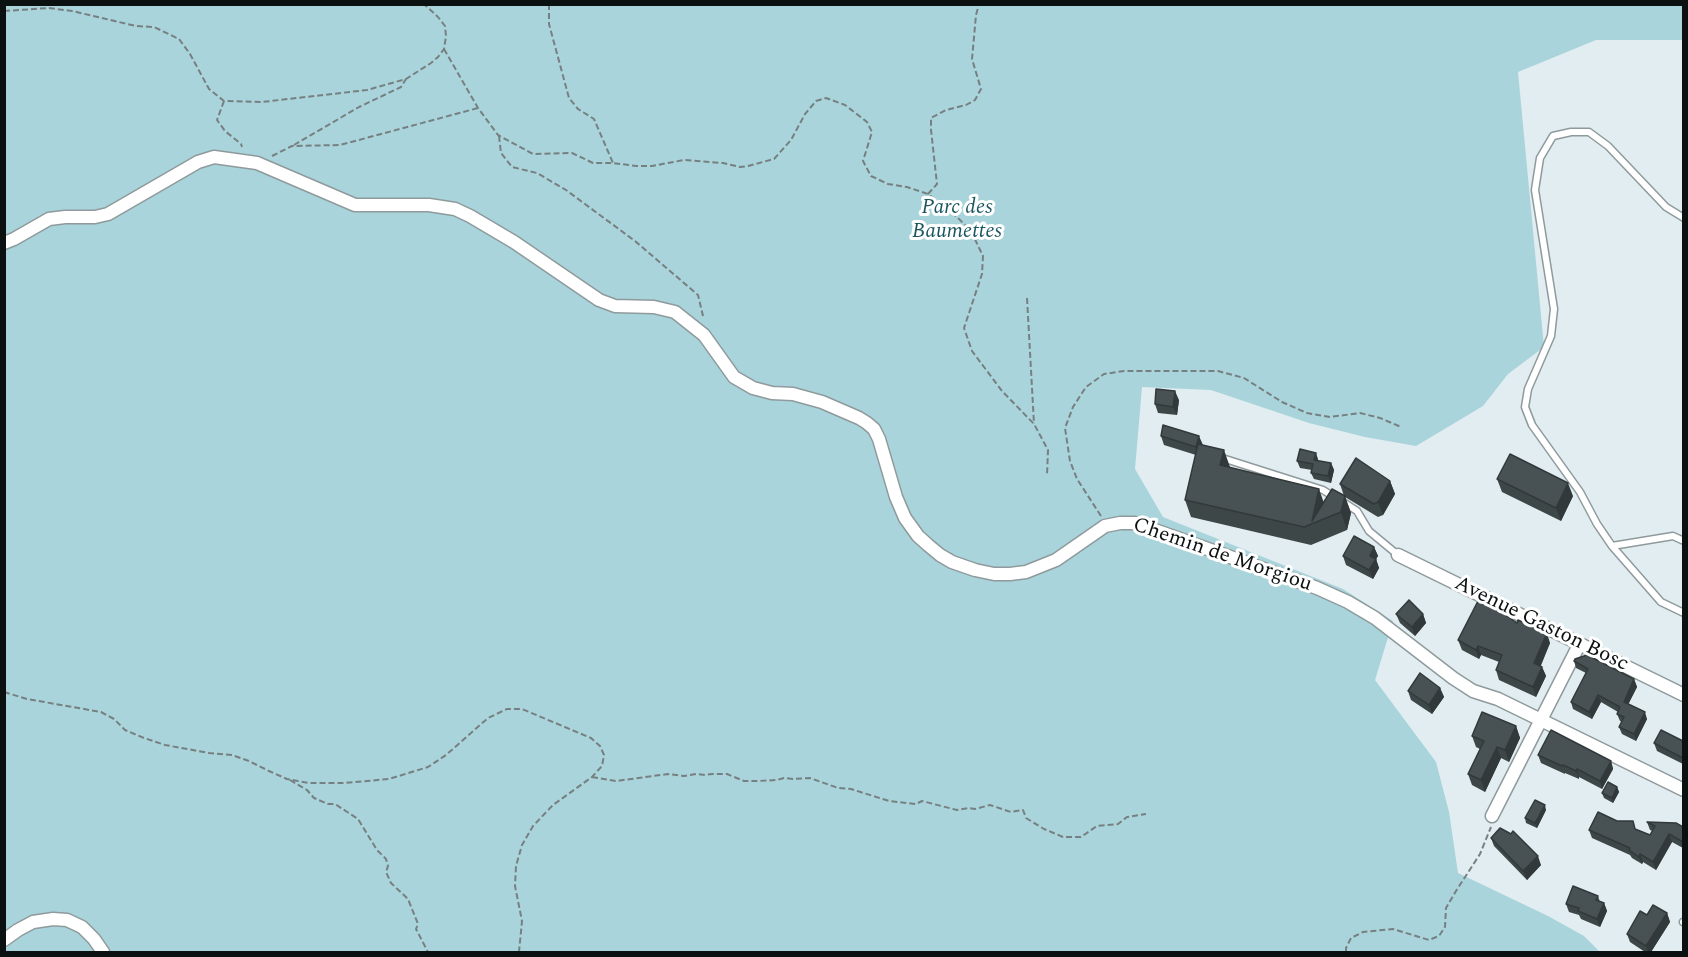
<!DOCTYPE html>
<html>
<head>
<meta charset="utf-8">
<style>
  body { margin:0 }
  #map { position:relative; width:1688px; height:957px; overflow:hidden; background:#e1edf0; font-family:Spectral,serif }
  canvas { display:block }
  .frame { position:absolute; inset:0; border:6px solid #0b1010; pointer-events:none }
</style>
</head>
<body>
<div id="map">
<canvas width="1688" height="957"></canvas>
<div class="frame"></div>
</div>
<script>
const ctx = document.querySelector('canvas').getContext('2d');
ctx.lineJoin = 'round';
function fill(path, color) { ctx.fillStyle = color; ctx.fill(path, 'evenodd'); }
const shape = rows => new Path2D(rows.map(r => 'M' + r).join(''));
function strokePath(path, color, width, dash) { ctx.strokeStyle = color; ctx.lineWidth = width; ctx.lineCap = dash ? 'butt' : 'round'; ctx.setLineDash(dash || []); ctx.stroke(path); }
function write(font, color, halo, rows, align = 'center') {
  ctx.font = font + ' Spectral,serif'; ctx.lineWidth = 6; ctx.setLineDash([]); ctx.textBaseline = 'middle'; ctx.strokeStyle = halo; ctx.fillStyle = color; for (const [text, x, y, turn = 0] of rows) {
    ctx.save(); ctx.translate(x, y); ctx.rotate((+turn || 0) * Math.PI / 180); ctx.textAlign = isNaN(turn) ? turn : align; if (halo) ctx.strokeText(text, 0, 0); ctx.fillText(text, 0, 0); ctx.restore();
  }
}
fill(shape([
  [5,5,1683,5,1683,40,1596,40,1518,72,1544,347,1508,374,1483,406,1416,446,1365,437,1309,423,1211,390,1142,387,1135,469,1163,517,1343,589,1393,621,1375,680,1436,762,1449,812,1458,873,1548,916,1584,936,1600,952,5,952]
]), '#a9d4db');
const service = shape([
  [1684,218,1666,207,1608,146,1589,132,1571,132,1553,136,1540,158,1535,190,1554,309,1551,336,1528,389,1525,407,1532,425,1580,492,1597,524,1612,546,1661,602,1684,613],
  [1219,457,1323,490,1334,497],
  [1343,502,1357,511,1369,531,1398,555],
  [1612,546,1673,536,1684,541],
  [1683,922,1684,922]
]);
const minor = shape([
  [4,243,14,239,49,219,65,217,95,217,108,214,198,162,214,157,257,163,355,205,429,205,455,209,470,216,514,242,599,300,615,306,654,307,675,312,704,335,734,377,753,388,772,393,793,394,822,402,859,418,867,423,874,429,879,439,896,497,905,518,918,536,928,545,940,555,952,562,975,570,994,574,1010,574,1026,572,1056,560,1105,526,1120,523,1135,523,1317,588,1348,602,1375,618,1453,678,1473,691,1498,699,1684,790],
  [1398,555,1684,695],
  [1492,816,1579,645],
  [4,940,18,930,33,922,53,919,67,920,82,927,94,939,103,952]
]);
strokePath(service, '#8f9a9c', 9);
strokePath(minor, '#8f9a9c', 15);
strokePath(shape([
  [549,4,549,24,569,98,578,109,594,119,613,163],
  [4,11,49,8,72,11,136,26,154,27,179,39,190,54,209,89,224,101,262,102,367,90,406,79,431,63,438,57,444,49,446,36,445,26,438,17,424,4],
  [444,49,478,108,498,135,533,154,572,153,593,163,613,163,636,166,652,166,684,160,723,163,740,167,748,166,774,159,791,140,805,114,816,101,826,98,845,105,867,122,872,132,863,161,871,176,888,184,907,187,928,194,957,217,971,231,983,256,982,274,964,328,972,351,1002,391,1034,424,1048,450,1047,476],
  [224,101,217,120,225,131,241,144,242,147],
  [499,136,501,153,512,167,537,173,566,190,635,241,698,295,703,316],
  [294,145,359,107,401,87,406,79],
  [272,156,292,146,340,145,478,108],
  [928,194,937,184,931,130,931,118,946,110,966,105,975,100,981,89,972,59,976,15,979,4],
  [1027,298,1034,424],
  [1101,516,1077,479,1070,461,1065,428,1073,407,1086,387,1104,374,1124,371,1218,371,1244,378,1282,402,1307,413,1330,417,1360,413,1380,418,1401,427],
  [4,692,27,699,101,712,114,719,125,730,144,738,165,745,209,753,232,755,249,761,269,771,287,779,309,783,344,783,389,779,428,767,446,755,488,718,507,709,522,709,591,738,600,746,604,755,602,766,592,777,553,805,533,826,522,845,516,866,515,886,522,921,519,952],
  [592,777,616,781,668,774,684,776,696,774,705,775,712,774,727,774,744,781,758,781,777,780,784,778,793,779,810,778,838,788,851,789,889,801,916,804,922,801,957,810,969,808,975,809,990,805,1011,812,1023,810,1026,818,1044,829,1063,837,1081,837,1097,826,1118,824,1127,817,1146,814],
  [290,780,307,790,314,798,328,804,335,804,358,819,377,850,386,859,388,866,386,872,391,883,408,899,418,924,416,929,428,952],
  [792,952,794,952],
  [1346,952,1346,948,1351,938,1363,932,1393,929,1429,940,1439,936,1445,927,1446,908,1456,891,1480,854,1491,827]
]), '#778081', 2, [6, 3]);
strokePath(service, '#fff', 6);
strokePath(minor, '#fff', 12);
fill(shape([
  [1179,400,1177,415,1158,413,1155,404],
  [1161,436,1202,445,1230,467,1324,502,1344,496,1340,484,1390,481,1395,494,1383,515,1378,517,1345,497,1351,513,1347,530,1311,545,1191,517,1185,500,1196,455,1164,445],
  [1318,459,1318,461,1331,463,1334,470,1331,483,1314,479,1311,473,1312,470,1300,468,1297,461],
  [1497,479,1573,496,1561,521,1502,492],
  [1374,547,1378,556,1376,559,1379,568,1373,579,1346,565,1343,556],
  [1498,607,1499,610,1517,623,1550,643,1540,666,1542,667,1546,676,1536,697,1499,680,1496,670,1499,662,1481,655,1479,659,1462,650,1458,640],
  [1396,614,1423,614,1426,623,1415,636,1400,623],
  [1574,661,1634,679,1637,687,1628,704,1647,719,1636,741,1622,734,1619,727,1622,722,1620,721,1617,714,1618,712,1601,702,1592,719,1573,709,1571,702,1586,673,1576,668],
  [1440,688,1444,697,1432,714,1411,700,1408,691],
  [1516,726,1520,738,1509,762,1501,758,1485,792,1472,785,1468,774,1480,749,1476,747,1472,736],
  [1683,741,1683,764,1657,751,1654,743],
  [1538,755,1611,761,1613,769,1602,789,1579,777,1579,779,1565,773,1565,774,1541,763],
  [1617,787,1619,792,1613,803,1604,798,1602,793],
  [1546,810,1537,828,1526,823,1525,818],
  [1617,821,1633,821,1635,829,1650,835,1653,831,1650,830,1647,822,1683,827,1683,848,1672,842,1656,870,1643,862,1642,864,1632,858,1630,855,1592,838,1589,830],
  [1491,838,1541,865,1527,880,1494,846],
  [1598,896,1600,902,1604,903,1607,911,1600,927,1581,919,1579,915,1569,912,1566,904],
  [1667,913,1670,922,1651,952,1645,952,1630,942,1627,934,1647,915]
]), '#3e4748');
fill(shape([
  [1175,391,1179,400,1177,415,1173,407],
  [1199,436,1203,445,1199,456,1196,447],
  [1224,450,1230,467,1220,465],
  [1316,453,1318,459,1317,467,1314,460],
  [1331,463,1334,470,1331,483,1328,476],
  [1390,481,1395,494,1383,515,1378,502],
  [1568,483,1573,496,1561,521,1556,508],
  [1319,489,1325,506,1312,521],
  [1345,496,1351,513,1347,530,1341,512],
  [1374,547,1378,556,1375,560,1376,559,1379,568,1373,579,1369,570,1370,556],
  [1423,614,1426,623,1415,636,1412,627],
  [1547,633,1550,643,1538,673,1534,663],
  [1478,646,1481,655,1479,659,1476,650],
  [1542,667,1546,676,1536,697,1533,687],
  [1634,679,1637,687,1626,709,1624,702],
  [1440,688,1444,697,1432,714,1429,705],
  [1598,695,1601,702,1592,719,1589,712],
  [1645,712,1647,719,1636,741,1634,734],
  [1516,726,1520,738,1509,762,1505,750],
  [1497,747,1501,758,1485,792,1481,780],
  [1611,761,1613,769,1602,789,1600,781],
  [1577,769,1579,777,1579,779,1576,771],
  [1617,787,1619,792,1613,803,1612,798],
  [1545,805,1546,810,1537,828,1535,823],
  [1669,834,1672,842,1656,870,1653,862],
  [1640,854,1643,862,1642,864,1639,857],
  [1538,856,1541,865,1527,880,1523,871],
  [1604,903,1607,911,1600,927,1597,919],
  [1667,913,1670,922,1651,952,1648,952,1646,946]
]), '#32393b');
const building = shape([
  [1156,389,1175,391,1173,407,1155,404,1156,389],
  [1163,425,1199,436,1196,447,1161,436,1163,425],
  [1198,444,1224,450,1220,465,1319,489,1312,521,1332,489,1345,496,1341,512,1304,527,1185,500,1198,444],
  [1300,449,1316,453,1314,460,1331,463,1328,476,1311,473,1313,464,1297,461,1300,449],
  [1510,454,1568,483,1556,508,1497,479,1510,454],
  [1356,458,1390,481,1378,502,1374,504,1340,484,1356,458],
  [1354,536,1374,547,1370,556,1376,559,1369,570,1343,556,1354,536],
  [1479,599,1498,607,1497,609,1517,623,1518,620,1547,633,1534,663,1542,667,1533,687,1496,670,1502,655,1478,646,1476,650,1458,640,1479,599],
  [1409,600,1423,614,1412,627,1396,614,1409,600],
  [1587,655,1634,679,1624,702,1645,712,1634,734,1619,727,1624,717,1617,714,1620,707,1598,695,1589,712,1571,702,1588,669,1574,661,1575,659,1587,655],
  [1420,673,1440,688,1429,705,1408,691,1420,673],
  [1482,712,1516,726,1505,750,1497,747,1481,780,1468,774,1484,741,1472,736,1482,712],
  [1551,730,1611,761,1600,781,1577,769,1576,771,1563,765,1562,766,1538,755,1551,730],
  [1661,730,1683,741,1683,758,1654,743,1661,730],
  [1608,782,1617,787,1612,798,1602,793,1608,782],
  [1535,800,1545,805,1535,823,1525,818,1535,800],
  [1598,812,1617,821,1633,821,1635,829,1650,835,1655,826,1647,822,1676,823,1683,827,1683,842,1669,834,1653,862,1640,854,1639,857,1629,850,1630,848,1589,830,1598,812],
  [1500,828,1511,834,1513,831,1538,856,1523,871,1491,838,1500,828],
  [1573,886,1598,896,1596,900,1604,903,1597,919,1578,911,1579,908,1566,904,1573,886],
  [1653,905,1667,913,1646,946,1627,934,1640,911,1647,915,1653,905]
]);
fill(building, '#485254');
strokePath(building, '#32393b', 1.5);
write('italic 21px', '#1a5660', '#fff', [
  ["Parc des",957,209],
  ["Baumettes",957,233]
]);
write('21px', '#0b1010', '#fff', [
  ["Chemin de Morgiou",1222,556,19],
  ["Avenue Gaston Bosc",1541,625,26]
]);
</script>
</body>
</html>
